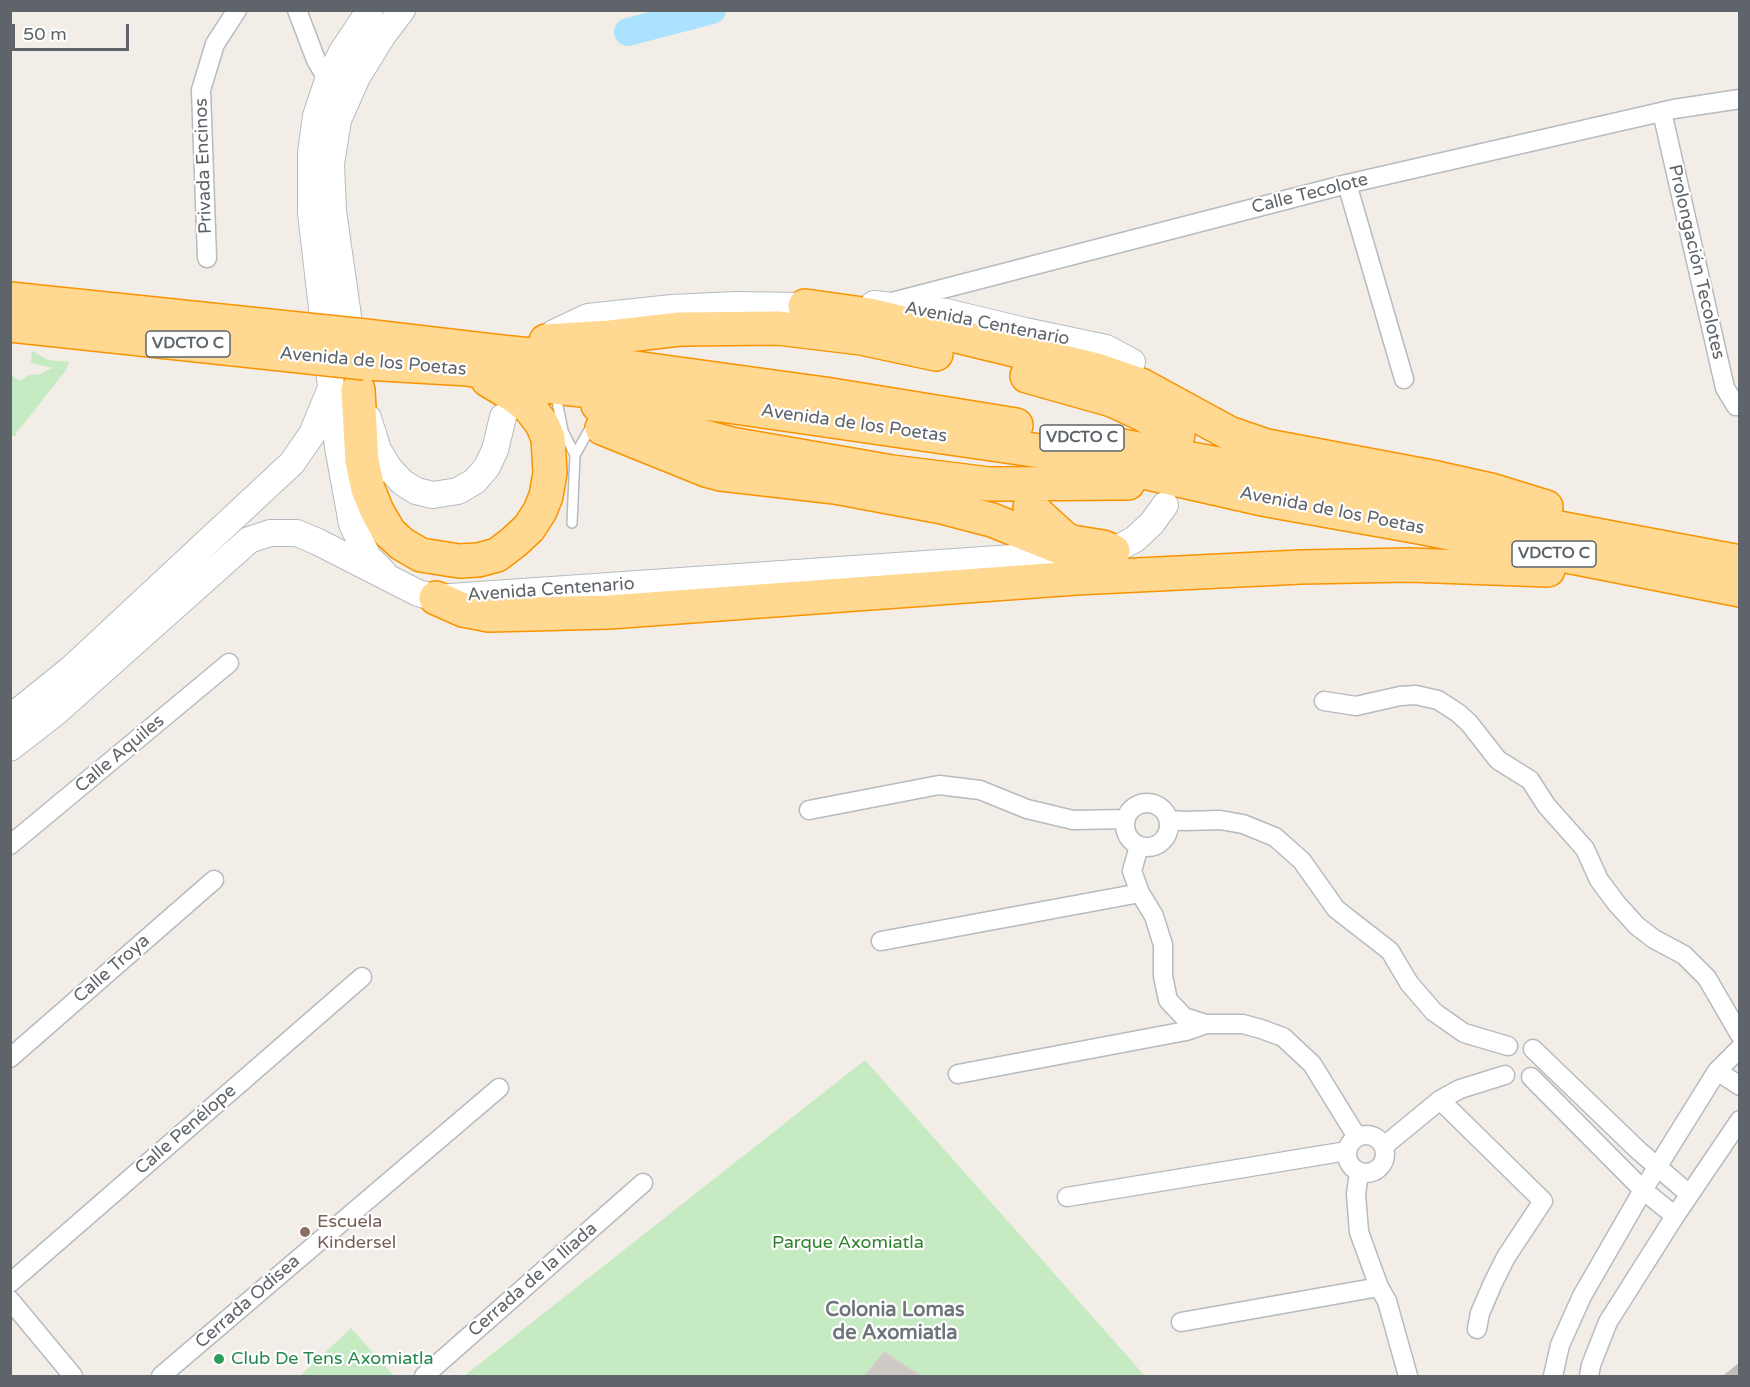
<!DOCTYPE html>
<html>
<head>
<meta charset="utf-8">
<style>
  body { margin:0 }
  #map { position:relative; width:1750px; height:1387px; overflow:hidden; background:#f2eee7; font-family:"Varela Round",sans-serif }
  canvas { display:block }
  .frame { position:absolute; inset:0; border:12px solid #5e6469; pointer-events:none }
  .scale { position:absolute; left:12px; top:24px; width:117px; height:27px; box-sizing:border-box; border:3px solid #5e6469; border-top:0; padding-left:8px; font-size:18px; line-height:21px; white-space:nowrap; color:#5e6469; -webkit-text-stroke:4px #fff; paint-order:stroke }
</style>
</head>
<body>
<div id="map">
<canvas width="1750" height="1387"></canvas>
<div class="frame"></div>
<div class="scale">50 m</div>
</div>
<script>
const ctx = document.querySelector('canvas').getContext('2d');
ctx.lineJoin = 'round';
function fill(path, color) { ctx.fillStyle = color; ctx.fill(path, 'evenodd'); }
const shape = rows => new Path2D(rows.map(r => 'M' + r).join(''));
function strokePath(path, color, width, dash) { ctx.strokeStyle = color; ctx.lineWidth = width; ctx.lineCap = dash ? 'butt' : 'round'; ctx.setLineDash(dash || []); ctx.stroke(path); }
function write(font, color, halo, rows, align = 'center') {
  ctx.font = font + ' "Varela Round",sans-serif'; ctx.lineWidth = 4.5; ctx.setLineDash([]); ctx.textBaseline = 'middle'; ctx.strokeStyle = halo; ctx.fillStyle = color; for (const [text, x, y, turn = 0] of rows) {
    ctx.save(); ctx.translate(x, y); ctx.rotate((+turn || 0) * Math.PI / 180); ctx.textAlign = isNaN(turn) ? turn : align; if (halo) ctx.strokeText(text, 0, 0); ctx.fillText(text, 0, 0); ctx.restore();
  }
}
fill(shape([
  [32,351,48,360,69,362,66,370,23,425,16,432,16,436,12,436,11,442,11,374,19,381,31,374,38,375,52,368,31,363],
  [865,1060,1145,1376,464,1376],
  [351,1328,394,1376,300,1376]
]), '#c6ebc2');
fill(shape([
  [1740,1362,1740,1376,1725,1376,1724,1375]
]), '#0003');
strokePath(shape([
  [628,32,712,10]
]), '#aae2ff', 28);
const building = shape([
  [884,1352,922,1377,864,1377,884,1352]
]);
fill(building, '#cdc9c4');
strokePath(building, '#d7d0c4', 1.5);
const lane = shape([
  [556,396,563,431,575,455,572,523],
  [575,455,593,423]
]);
const street = shape([
  [297,10,316,60,328,80],
  [1662,112,1725,388,1736,406,1740,406],
  [1347,184,1404,379],
  [207,258,201,90,215,44,237,10],
  [892,302,1347,184,1674,109,1740,99],
  [1324,701,1356,706,1400,696,1416,695,1438,700,1458,713,1469,723,1498,760,1530,780,1546,805,1585,849,1599,880,1617,904,1637,926,1654,939,1684,955,1707,978,1740,1035],
  '1125 825a22 22 0 1 1 44 0a22 22 0 1 1-44 0Z',
  [809,810,939,785,980,790,1027,809,1073,820,1126,819],
  [1169,820,1185,821,1220,820,1243,824,1275,837,1302,861,1336,909,1390,951,1409,983,1434,1012,1464,1033,1508,1046],
  [10,845,229,663],
  [1139,846,1132,871,1140,893,1154,916,1163,945,1163,976,1168,1000,1184,1017,1206,1024,1243,1024,1261,1029,1283,1037,1312,1064,1357,1137],
  [881,941,1140,893],
  [1533,1049,1639,1151,1689,1194],
  [10,1058,214,880],
  [1717,1071,1740,1086],
  [958,1074,1186,1031,1206,1024],
  [1531,1077,1643,1190,1675,1216],
  [1440,1100,1543,1201,1506,1257,1493,1283,1480,1313,1477,1329],
  '1347 1154a19 19 0 1 1 38 0a19 19 0 1 1-38 0Z',
  [1384,1146,1440,1100,1460,1089,1505,1075],
  [1359,1173,1356,1194,1359,1232,1379,1287,1387,1301,1408,1376],
  [1067,1197,1347,1151],
  [10,1283,362,977],
  [10,1300,73,1376],
  [1181,1322,1379,1287],
  [161,1376,499,1088],
  [424,1376,643,1183],
  [1553,1376,1560,1345,1582,1296,1643,1190,1717,1071,1740,1048],
  [1589,1376,1591,1365,1608,1322,1675,1216,1740,1120]
]);
const secondary = shape([
  [370,10,342,52,328,80,316,116,311,153,311,213,338,447,352,524,368,557,383,572],
  [874,304,946,312,1025,331,1106,348,1132,362],
  [554,333,588,317,672,308,735,305,805,306,822,305],
  [353,351,333,211,331,164,338,120,357,77,383,35,402,10],
  [368,418,378,450,389,468,402,482,416,491,433,495,458,491,475,481,487,467,495,450,503,417],
  [10,718,72,668,292,463,312,434,331,388],
  [10,748,55,713,249,540,270,533,297,533,318,542,418,593,436,598,1113,551,1135,539,1152,523,1165,505]
]);
const highway = shape([
  [805,306,870,315,1097,370,1141,385,1229,433,1267,446,1437,478,1491,490,1546,507],
  [365,336,501,352,570,359,825,394,1016,425],
  [546,341,610,337,680,329,777,328,861,338,936,354],
  [365,363,468,369,545,386,721,405,1068,455,1262,499,1419,527,1740,590],
  [1027,376,1112,400,1140,413,1178,435],
  [358,390,362,461,368,489,377,511,389,532,402,544,421,555,459,561,478,560,497,555,514,542,529,528,540,511,546,496,550,473,548,438,542,424,530,408,516,397,488,380],
  [598,405,651,423,731,444,892,472,989,484,1128,483],
  [602,428,706,470,721,474,835,487,942,507,992,520,1064,549,1072,555],
  [1122,446,1740,562],
  [1030,507,1065,539,1072,542,1103,547,1113,551],
  [436,598,463,610,489,615,609,612,1076,578,1301,567,1409,565,1548,570]
]);
strokePath(lane, '#b7babf', 12);
strokePath(street, '#b7babf', 21);
strokePath(secondary, '#b5bbc0', 28);
strokePath(highway, '#f99300', 36);
strokePath(lane, '#fff', 9);
strokePath(street, '#fff', 18);
strokePath(secondary, '#fff', 26);
strokePath(highway, '#ffd891', 33);
const highwayBridge = shape([
  [10,299,365,336],
  [10,325,365,363]
]);
strokePath(highwayBridge, '#f99300', 36, []);
strokePath(highwayBridge, '#ffd891', 33);
for (const [x, y, r, color] of [
  [305,1232,6,"#8d6e63"],
  [219,1359,6,"#2e9e5b"]
]) { const dot = new Path2D(); dot.arc(x, y, r, 0, 2 * Math.PI); ctx.fillStyle = color; ctx.fill(dot); strokePath(dot, '#fff', 2); }
for (const [x, y, w] of [
  [188,344,84],
  [1082,438,84],
  [1554,554,84]
]) { const box = new Path2D(); box.roundRect(x - w / 2, y - 13, w, 26, 4.5); ctx.fillStyle = '#fff'; ctx.fill(box); strokePath(box, '#5e6469', 1.5); }
write('bold 16px', '#5e6469', null, [
  ["VDCTO C",188,344],
  ["VDCTO C",1082,438],
  ["VDCTO C",1554,554]
]);
write('18px', '#5e6469', '#fff', [
  ["Privada Encinos",204,166,-92],
  ["Calle Tecolote",1310,194,-14],
  ["Prolongación Tecolotes",1696,262,77],
  ["Avenida Centenario",987,324,11],
  ["Avenida de los Poetas",373,362,5],
  ["Avenida de los Poetas",854,424,8],
  ["Avenida de los Poetas",1332,511,11],
  ["Avenida Centenario",551,590,-4],
  ["Calle Aquiles",120,754,-40],
  ["Calle Troya",112,969,-41],
  ["Calle Penélope",186,1130,-41],
  ["Cerrada de la Iliada",533,1280,-41],
  ["Cerrada Odisea",248,1302,-41]
]);
write('18px', '#785e54', '#fff', [
  ["Escuela",317,1222],
  ["Kindersel",317,1243]
], 'left');
write('18px', '#30822b', '#fff', [
  ["Parque Axomiatla",848,1243]
]);
write('18px', '#27864d', '#fff', [
  ["Club De Tens Axomiatla",231,1359]
], 'left');
write('bold 20px', '#6f767b', '#fff', [
  ["Colonia Lomas",895,1311],
  ["de Axomiatla",895,1334]
]);
</script>
</body>
</html>
